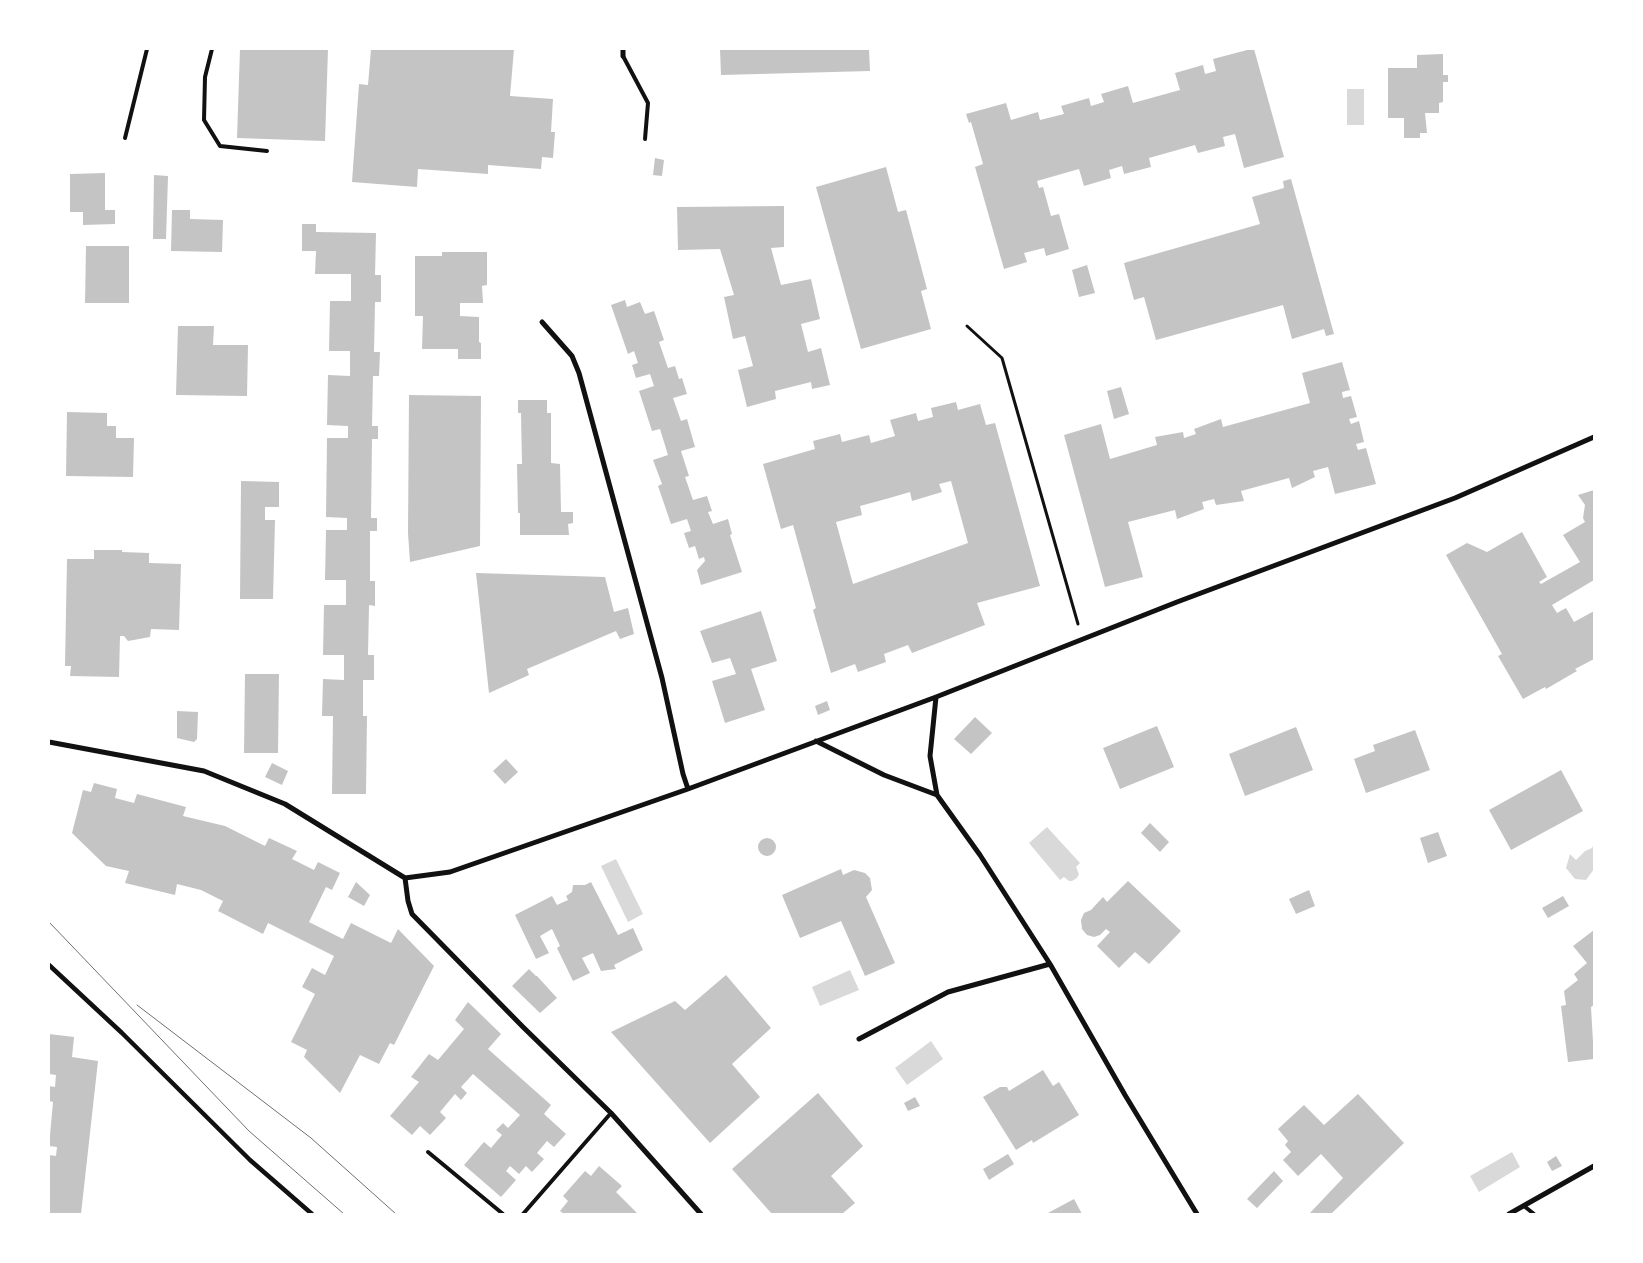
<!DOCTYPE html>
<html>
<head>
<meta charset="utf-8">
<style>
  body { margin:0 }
  #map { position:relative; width:1643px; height:1263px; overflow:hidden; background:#fff; font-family:Lora,serif }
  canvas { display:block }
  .frame { position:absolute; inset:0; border:50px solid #fff; pointer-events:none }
</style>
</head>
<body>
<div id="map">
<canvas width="1643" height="1263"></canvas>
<div class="frame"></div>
</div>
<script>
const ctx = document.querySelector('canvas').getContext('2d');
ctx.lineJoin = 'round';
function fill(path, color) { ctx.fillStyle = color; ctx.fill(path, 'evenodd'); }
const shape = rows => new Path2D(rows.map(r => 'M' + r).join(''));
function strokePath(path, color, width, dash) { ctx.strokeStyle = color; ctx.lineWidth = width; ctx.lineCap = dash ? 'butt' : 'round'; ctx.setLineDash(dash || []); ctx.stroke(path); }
fill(shape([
  [1347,89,1364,89,1364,125,1347,125],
  [1047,827,1080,863,1076,867,1079,874,1077,878,1072,881,1069,881,1064,877,1060,880,1029,843],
  [1594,844,1594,869,1586,880,1575,879,1566,868,1570,854,1576,860,1585,851,1592,848],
  [616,859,643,914,628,922,601,866],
  [850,970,859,990,820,1006,812,987],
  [931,1041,943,1059,907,1085,895,1068],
  [1512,1152,1520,1167,1479,1192,1470,1176]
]), '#d9d9d9');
fill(shape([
  [240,49,328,49,325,141,237,138],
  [371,49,514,49,510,96,553,99,551,132,555,132,553,158,542,157,541,169,488,165,488,174,418,169,417,187,352,182,359,84,368,85],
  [720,49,869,49,870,71,721,75],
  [1251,49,1254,49,1284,157,1244,168,1235,134,1223,137,1225,146,1198,153,1195,145,1149,158,1151,167,1124,174,1122,166,1109,170,1111,178,1084,186,1079,169,1037,181,1039,188,1043,187,1051,216,1059,214,1069,249,1046,256,1044,248,1024,253,1027,262,1004,269,975,167,983,164,971,122,969,123,966,114,1006,103,1011,120,1038,112,1040,120,1064,114,1061,106,1089,98,1091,106,1104,102,1101,94,1128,86,1133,103,1180,90,1175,73,1203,65,1205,74,1216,71,1213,59],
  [1443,54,1443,75,1448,75,1448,82,1443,82,1443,102,1439,103,1439,113,1425,113,1427,133,1420,133,1420,138,1404,138,1404,118,1388,118,1388,68,1417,68,1417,55],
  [655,158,664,160,662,176,653,175],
  [886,167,898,212,906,210,927,289,921,291,931,329,861,349,816,187],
  [105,173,105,210,115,210,115,224,83,225,83,212,70,212,70,174],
  [154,175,168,176,166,239,153,239],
  [1291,179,1334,334,1326,336,1324,329,1292,339,1283,305,1156,340,1144,297,1134,300,1124,263,1260,224,1252,197,1284,188,1283,181],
  [784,206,784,247,771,248,781,285,811,279,820,319,801,324,808,352,821,348,830,385,812,389,811,382,775,391,776,399,747,407,738,370,753,366,745,336,733,339,724,297,734,295,720,249,678,250,677,207],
  [172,210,190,210,190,219,223,220,222,252,171,251],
  [302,224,316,224,316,232,376,233,375,275,381,275,381,302,375,302,374,352,380,352,379,376,373,376,372,426,378,426,378,439,372,439,371,518,377,518,377,531,370,531,370,581,375,581,375,606,369,605,368,655,374,655,374,680,363,680,363,716,367,716,366,794,332,794,333,716,322,716,323,679,344,680,344,655,323,655,324,605,346,605,346,580,325,580,326,530,347,530,347,518,326,517,327,438,348,438,348,426,327,425,328,375,350,376,350,351,329,351,330,301,351,301,351,274,315,274,316,251,302,251],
  [86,246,129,246,129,303,85,303],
  [442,252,487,252,487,285,482,286,483,303,460,303,460,316,479,317,479,342,481,343,481,359,458,359,458,349,422,349,423,316,415,316,415,256,442,256],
  [1087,265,1095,293,1079,297,1072,270],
  [625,300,627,307,640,302,645,314,654,311,664,340,659,342,668,368,675,366,679,379,682,378,687,394,673,398,681,421,687,419,695,447,681,451,689,476,685,477,693,500,707,496,712,511,708,512,713,524,728,519,732,534,730,535,742,572,701,585,697,570,705,561,704,557,699,559,695,546,689,548,684,533,691,531,687,519,671,524,658,486,662,484,653,460,668,455,660,429,652,431,639,391,654,386,650,374,636,378,632,365,638,363,634,351,628,354,611,305],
  [178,326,214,326,213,345,248,345,247,396,176,395],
  [1342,362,1350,390,1342,392,1343,398,1351,396,1357,417,1349,419,1351,424,1359,421,1364,442,1356,444,1358,450,1366,448,1376,484,1335,494,1328,467,1313,471,1315,477,1292,488,1289,478,1241,491,1244,501,1216,505,1214,499,1202,502,1204,509,1177,519,1175,510,1128,522,1143,577,1105,587,1064,435,1101,424,1110,459,1157,445,1155,437,1183,432,1184,438,1196,434,1194,429,1221,419,1223,427,1310,403,1302,373],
  [1121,387,1129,414,1114,419,1107,391],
  [409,395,481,396,480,546,410,562,408,533],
  [518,400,547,400,547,413,551,413,551,463,560,464,561,512,573,512,573,523,568,524,569,535,520,535,520,513,518,513,517,464,522,464,521,413,518,413],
  [956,402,958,410,980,404,986,425,995,423,1040,586,977,603,985,625,912,653,908,645,884,654,886,662,858,672,855,664,831,673,813,610,816,608,793,525,781,529,763,464,815,449,813,441,840,434,842,442,869,435,871,443,895,436,890,420,916,413,918,421,933,417,931,408],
  [951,481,968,543,853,584,836,522,862,515,860,506,886,499,910,492,912,501,942,492,939,484],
  [67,412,107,413,107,426,116,426,116,438,134,438,133,477,66,476],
  [241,481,279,482,279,507,265,507,265,520,275,520,273,599,240,599],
  [1594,490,1594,580,1552,605,1557,613,1566,608,1574,622,1594,611,1594,659,1575,669,1577,671,1546,689,1545,687,1523,699,1498,656,1502,654,1446,555,1467,543,1487,552,1522,532,1547,577,1539,582,1541,584,1580,562,1563,535,1585,522,1583,518,1585,505,1578,495],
  [94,550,122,550,122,552,149,553,149,563,181,564,179,630,151,629,150,637,128,641,124,636,120,636,119,677,70,676,71,666,65,666,67,559,94,559],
  [476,573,605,577,614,612,628,608,634,634,620,639,616,631,527,669,529,675,489,693],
  [761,611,777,661,751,669,765,710,725,723,712,681,736,674,730,658,712,663,700,631],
  [245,674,279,674,278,753,244,753],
  [827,701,830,710,818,715,815,706],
  [177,711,198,712,197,739,194,742,177,738],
  [975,717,992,733,971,754,954,739],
  [1157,726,1174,767,1120,789,1103,748],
  [1296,727,1313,770,1245,796,1229,754],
  [1415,730,1430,770,1366,793,1354,759,1375,751,1373,745],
  [506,759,518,772,505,784,493,771],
  [272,763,288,771,282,785,265,777],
  [1561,770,1583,811,1511,850,1489,810],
  [94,783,117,789,115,798,134,803,137,794,186,807,183,816,225,826,265,846,269,838,297,851,292,859,314,870,318,862,340,873,332,890,326,887,309,922,343,939,351,923,391,943,398,929,434,966,394,1045,390,1043,379,1064,360,1055,340,1093,304,1057,307,1050,291,1042,315,994,302,987,312,968,325,975,334,956,268,923,263,934,218,911,223,901,201,890,177,884,175,895,125,883,129,871,106,866,72,833,83,790,91,792],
  [1150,823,1169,842,1160,852,1141,833],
  [1438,832,1447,856,1428,863,1420,838],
  '758 847a9 9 0 1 1 18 0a9 9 0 1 1-18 0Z',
  [841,869,843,875,854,870,865,873,870,878,872,890,866,897,895,963,865,976,841,921,800,938,782,895],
  [1128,881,1181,931,1149,964,1135,952,1119,968,1097,946,1110,932,1106,929,1100,935,1094,937,1087,935,1082,929,1081,920,1084,913,1091,910,1103,897,1107,902],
  [356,882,370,895,364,906,348,897],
  [591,882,618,935,633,928,643,950,614,965,616,969,601,971,593,953,582,958,590,973,573,981,557,948,560,946,552,929,540,936,549,953,536,959,515,915,552,896,557,905,568,900,566,896,572,892,573,885,585,885],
  [1309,890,1315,906,1296,914,1289,899],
  [1563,896,1569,906,1548,918,1542,908],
  [1594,930,1594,1005,1591,1007,1594,1059,1568,1062,1561,1006,1566,1005,1564,991,1578,980,1574,974,1587,963,1573,946],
  [529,969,536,976,537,976,557,998,540,1013,512,986],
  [726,975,771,1028,732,1064,760,1097,710,1143,611,1032,675,1001,685,1010],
  [468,1002,501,1034,488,1049,551,1105,544,1114,566,1134,554,1147,547,1141,537,1153,544,1159,532,1172,526,1166,519,1174,510,1166,506,1171,516,1180,501,1197,464,1165,484,1142,491,1148,502,1135,496,1130,503,1123,508,1128,520,1115,473,1074,461,1087,467,1093,461,1100,455,1094,440,1112,446,1118,430,1135,420,1126,412,1135,390,1116,419,1082,411,1077,429,1054,438,1060,464,1029,455,1020],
  [49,1034,74,1037,72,1057,98,1061,81,1214,49,1214,49,1155,56,1156,57,1147,49,1146,53,1102,49,1101,49,1086,55,1087,56,1075,49,1074],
  [1043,1070,1053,1086,1059,1082,1079,1115,1033,1143,1032,1140,1016,1150,983,1097,1000,1087,1007,1087,1009,1091],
  [818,1093,863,1146,831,1176,855,1203,842,1214,772,1214,732,1169],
  [1358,1094,1404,1143,1331,1214,1309,1214,1343,1178,1321,1154,1298,1176,1283,1160,1291,1152,1285,1145,1288,1141,1278,1129,1304,1105,1324,1125],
  [915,1097,920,1106,908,1111,904,1103],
  [1008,1154,1014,1164,989,1180,983,1169],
  [1556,1156,1562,1166,1552,1171,1547,1162],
  [599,1166,622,1186,616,1192,638,1214,564,1214,560,1211,568,1201,563,1196,585,1171,591,1176],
  [1274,1171,1283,1181,1257,1208,1247,1199],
  [1074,1199,1082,1214,1046,1214]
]), '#c4c4c4');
strokePath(shape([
  [967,326,1002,358,1078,624]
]), '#111', 3);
strokePath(shape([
  [212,49,205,77,204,120,220,146,267,151],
  [623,56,648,103,645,139],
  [125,138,147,49],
  [428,1152,503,1214],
  [1524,1206,1534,1214],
  [523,1214,611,1113]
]), '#111', 4);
strokePath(shape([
  [49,965,122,1033,250,1160,312,1214]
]), '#111', 4.5);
strokePath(shape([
  [623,56,623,49],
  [542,322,572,356,579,373,662,678,683,774,688,789],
  [936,697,930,756,937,795,980,855,1050,964,1125,1095,1197,1214],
  [816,741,884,775,937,795],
  [49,742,204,771,285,804,405,878,450,872,688,789,936,697,1177,602,1455,498,1594,437],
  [405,878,408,901,412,914,523,1027,611,1113,701,1214],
  [859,1039,948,992,1050,964],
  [1509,1214,1594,1166]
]), '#111', 5);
strokePath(shape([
  [49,922,249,1131,344,1214],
  [137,1005,311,1138,396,1214]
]), '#707070', 1);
</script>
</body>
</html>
